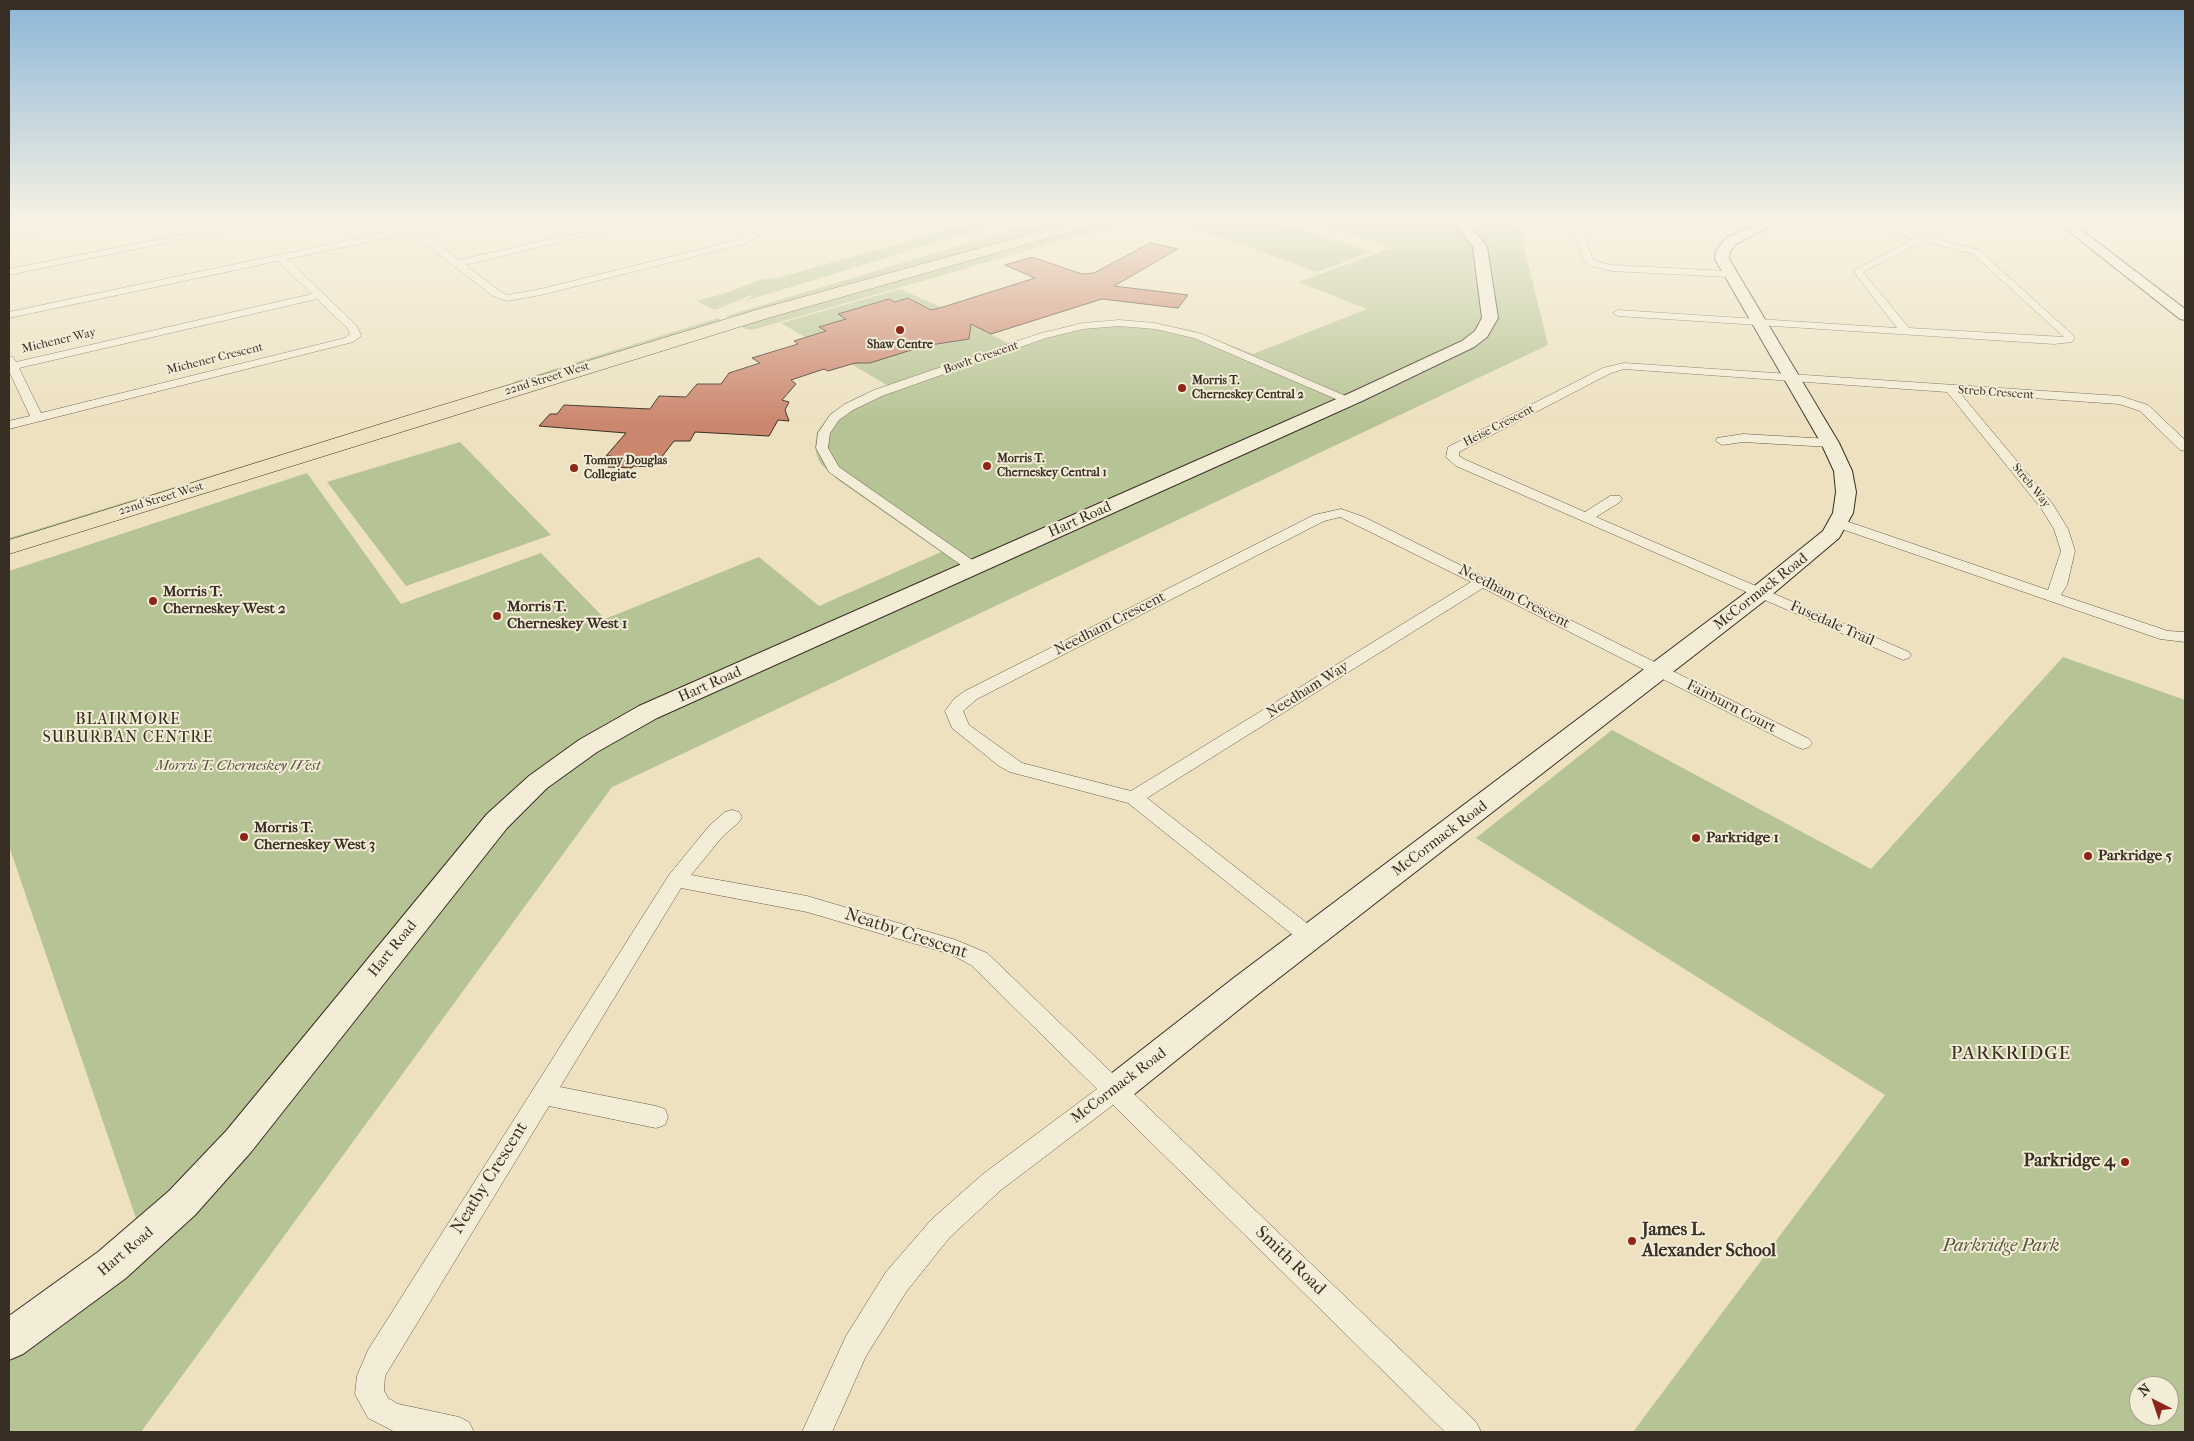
<!DOCTYPE html>
<html>
<head>
<meta charset="utf-8">
<style>
  body { margin:0 }
  #map { position:relative; width:2194px; height:1441px; overflow:hidden; background:#ede1c0; font-family:"IM FELL French Canon",serif }
  canvas { display:block }
  .frame { position:absolute; inset:0; border:10px solid #392e24; pointer-events:none }
  .north { position:absolute; left:2129px; top:1376px; width:50px; height:50px; box-sizing:border-box; background:#f3ecd6; border:1px solid #a9a08f; border-radius:50%; rotate:319deg; font-size:14px; font-weight:700; line-height:20px; text-align:center; color:#392e24 }
  .north::after { content:''; display:block; margin:auto; width:18px; height:22px; background:#8f2418; clip-path:polygon(50% 0,100% 100%,50% 72%,0 100%) }
</style>
</head>
<body>
<div id="map">
<canvas width="2194" height="1441"></canvas>
<div class="frame"></div>
<div class="north">N</div>
</div>
<script>
const ctx = document.querySelector('canvas').getContext('2d');
ctx.lineJoin = 'round';
function fill(path, color) { ctx.fillStyle = color; ctx.fill(path, 'evenodd'); }
const shape = rows => new Path2D(rows.map(r => 'M' + r).join(''));
function strokePath(path, color, width, dash) { ctx.strokeStyle = color; ctx.lineWidth = width; ctx.lineCap = dash ? 'butt' : 'round'; ctx.setLineDash(dash || []); ctx.stroke(path); }
function write(font, color, halo, rows, align = 'center') {
  ctx.font = font + ' "IM FELL French Canon",serif'; ctx.lineWidth = 4; ctx.setLineDash([]); ctx.textBaseline = 'middle'; ctx.strokeStyle = halo; ctx.fillStyle = color; for (const [text, x, y, turn = 0] of rows) {
    ctx.save(); ctx.translate(x, y); ctx.rotate((+turn || 0) * Math.PI / 180); ctx.textAlign = isNaN(turn) ? turn : align; if (halo) ctx.strokeText(text, 0, 0); ctx.fillText(text, 0, 0); ctx.restore();
  }
}
fill(shape([
  [975,222,1003,222,742,302,754,296,751,295,715,310,697,301,729,292,762,279,777,278],
  [1038,222,1075,222,729,318,726,316],
  [1103,222,1127,222,752,330,745,329,740,325],
  [1185,222,1280,222,1371,252,1317,272,1181,223],
  [1314,222,1518,222,1548,345,612,787,141,1432,9,1432,9,1362,81,1311,141,1233,9,846,9,571,307,473,401,604,541,553,605,619,759,557,819,606,941,552,838,480,821,464,817,456,815,447,817,432,831,413,855,398,887,385,781,323,900,289,968,319,964,320,1009,344,1067,326,1131,321,1161,324,1194,331,1253,354,1367,309,1298,282,1392,248],
  [718,318,722,321,515,384,513,382],
  [510,384,511,385,9,540,9,538],
  [460,442,551,535,406,586,327,482],
  [2063,657,2185,700,2185,1432,1633,1432,1885,1095,1476,838,1612,730,1871,869],
  [2139,1386,2169,1386,2169,1416,2139,1416]
]), '#b6c394');
const building = shape([
  [1150,243,1178,249,1114,286,1188,295,1178,308,1102,299,991,334,971,324,969,339,924,346,870,363,855,363,828,371,824,369,791,380,796,384,782,400,789,402,785,410,789,421,778,420,769,436,695,432,690,441,674,441,654,467,633,466,632,468,608,467,611,463,607,463,612,456,606,456,626,433,539,426,550,414,557,414,564,405,650,409,659,396,686,397,697,384,721,384,729,373,760,363,752,358,798,344,794,341,826,331,819,327,846,319,838,314,889,299,895,302,908,298,931,310,943,307,1035,278,1005,265,1032,257,1082,274,1094,273,1150,243]
]);
fill(building, '#cb866e');
strokePath(building, '#392e24', 1);
const street = shape([
  [60,222,79,222,9,237,9,231,60,222],
  [248,222,266,222,9,275,9,269,248,222],
  [403,222,409,222,415,226,436,222,452,222,420,231,459,260,626,222,642,222,465,265,501,292,508,295,541,289,738,240,747,236,726,222,736,222,759,236,744,244,541,295,507,301,493,296,411,233,287,259,356,325,361,335,360,337,353,342,9,429,9,421,30,416,9,371,9,356,13,357,16,362,312,294,278,261,9,318,9,312,406,228,401,224,403,222],
  [317,299,347,328,350,334,345,338,41,413,19,368,317,299],
  [1571,222,1581,222,1592,258,1597,262,1612,265,1728,271,1733,274,1728,277,1612,271,1591,266,1583,259,1571,222],
  [1589,222,1608,222,1603,225,1594,225,1589,222],
  [1854,222,1869,222,1979,250,2075,337,2072,342,2054,344,1618,316,1613,313,1618,310,1897,328,1853,271,1913,239,1854,222],
  [1922,241,1973,254,2064,337,1909,328,1863,272,1922,241],
  [1119,320,1155,323,1202,334,1355,400,1349,404,1345,403,1194,338,1155,329,1119,326,1083,329,1046,338,882,396,853,410,839,420,830,433,828,448,839,467,978,564,980,567,973,571,968,570,829,472,816,448,818,433,830,415,845,404,874,390,1038,334,1083,323,1119,320],
  [1624,363,2120,396,2148,405,2185,440,2185,451,2180,450,2140,411,2119,404,1960,393,2052,503,2068,529,2075,551,2067,585,2061,595,2168,631,2185,632,2185,642,2160,639,1833,526,1831,523,1833,520,1843,520,2048,590,2061,551,2054,529,2041,508,1947,392,1624,369,1611,373,1459,452,1459,456,1466,460,1585,512,1610,496,1620,496,1622,499,1620,502,1596,517,1909,652,1911,655,1909,658,1903,660,1456,466,1446,457,1448,447,1603,368,1624,363],
  [1743,434,1830,439,1836,443,1830,447,1743,442,1722,445,1716,441,1717,438,1743,434],
  [1341,509,1364,517,1809,739,1812,743,1809,747,1803,749,1797,747,1483,588,1147,798,1317,931,1321,937,1317,943,1310,945,1303,943,1128,803,1010,772,999,766,952,728,945,711,954,699,965,691,1314,515,1341,509],
  [1340,517,1471,582,1131,791,1022,763,969,725,963,711,977,699,1324,521,1340,517],
  [732,810,739,812,742,817,739,822,723,836,691,875,807,896,956,940,987,953,1476,1422,1481,1432,1445,1432,1113,1105,1001,1190,950,1237,906,1292,866,1356,832,1432,802,1432,846,1336,886,1272,932,1219,983,1174,1097,1089,971,965,950,954,807,912,681,888,560,1087,656,1106,665,1109,668,1117,665,1125,656,1128,549,1106,385,1376,384,1391,388,1398,398,1404,459,1417,469,1422,474,1432,395,1432,368,1418,355,1394,357,1376,368,1350,669,875,709,826,725,812,732,810]
]);
const secondary = shape([
  [1453,222,1467,222,1487,247,1498,318,1487,337,1474,347,1362,401,657,718,597,752,547,788,507,828,251,1152,195,1215,126,1278,23,1354,9,1360,9,1316,98,1252,169,1191,227,1130,487,814,529,776,579,740,639,706,1350,393,1462,341,1475,331,1482,318,1473,247,1453,222],
  [1762,222,1778,222,1736,244,1730,251,1729,259,1839,443,1852,471,1856,492,1853,513,1839,538,1768,598,1257,995,1127,1100,1115,1105,1103,1100,1098,1090,1103,1080,1235,977,1752,588,1823,531,1833,513,1836,492,1834,471,1821,443,1715,259,1716,251,1726,238,1762,222],
  [2057,222,2071,222,2185,309,2185,320,2180,319,2057,222]
]);
const highway = shape([
  [1074,222,1096,222,1094,225,768,318,9,554,9,540,403,417,756,310,1074,222]
]);
strokePath(street, '#665b4b', 1);
strokePath(secondary, '#392e24', 2);
strokePath(highway, '#392e24', 1);
fill(street, '#f3ecd6');
fill(secondary, '#f3ecd6');
fill(highway, '#ede1c0');
const sky = ctx.createLinearGradient(0, 0, 0, 424);
sky.addColorStop(0, '#8bb6d8');
sky.addColorStop(0.52, '#f7f2e3');
sky.addColorStop(1, '#f7f2e300');
ctx.fillStyle = sky;
ctx.fillRect(0, 0, 2194, 424);
for (const [x, y, r, color] of [
  [900,330,5,"#8f2418"],
  [1182,388,5,"#8f2418"],
  [987,466,5,"#8f2418"],
  [574,468,5,"#8f2418"],
  [153,601,5,"#8f2418"],
  [497,616,5,"#8f2418"],
  [244,837,5,"#8f2418"],
  [1696,838,5,"#8f2418"],
  [2088,856,5,"#8f2418"],
  [2125,1162,5,"#8f2418"],
  [1632,1241,5,"#8f2418"]
]) { const dot = new Path2D(); dot.arc(x, y, r, 0, 2 * Math.PI); ctx.fillStyle = color; ctx.fill(dot); strokePath(dot, '#f3ecd6', 2); }
write('12px', '#392e24', '#f3ecd6', [
  ["Michener Way",59,341,-13],
  ["Bowlt Crescent",981,358,-19],
  ["Michener Crescent",215,359,-14],
  ["22nd Street West",547,379,-17],
  ["Streb Crescent",1996,393,4],
  ["Heise Crescent",1499,426,-27],
  ["Streb Way",2031,486,51],
  ["22nd Street West",161,499,-17]
]);
write('bold 12px', '#392e24', '#f3ecd6', [
  ["Shaw Centre",900,345,"center"],
  ["Morris T.",1192,381],
  ["Cherneskey Central 2",1192,395],
  ["Morris T.",997,459],
  ["Cherneskey Central 1",997,473],
  ["Tommy Douglas",584,461],
  ["Collegiate",584,475]
], 'left');
write('15px', '#392e24', '#f3ecd6', [
  ["Hart Road",1080,520,-24],
  ["McCormack Road",1761,592,-38],
  ["Needham Crescent",1514,597,27],
  ["Needham Crescent",1110,624,-27],
  ["Fusedale Trail",1832,624,24],
  ["Hart Road",710,685,-24],
  ["Needham Way",1308,690,-32],
  ["Fairburn Court",1731,707,27],
  ["McCormack Road",1440,839,-37],
  ["Hart Road",393,949,-51],
  ["McCormack Road",1119,1086,-37],
  ["Hart Road",126,1252,-40]
]);
write('bold 15px', '#392e24', '#f3ecd6', [
  ["Morris T.",163,592],
  ["Cherneskey West 2",163,609],
  ["Morris T.",507,607],
  ["Cherneskey West 1",507,624],
  ["Morris T.",254,828],
  ["Cherneskey West 3",254,845],
  ["Parkridge 1",1706,838],
  ["Parkridge 5",2098,856]
], 'left');
write('italic 15px', '#585340', '#f3ecd6', [
  ["Morris T. Cherneskey West",238,766]
]);
ctx.letterSpacing = '1px';
write('16px', '#392e24', '#f3ecd6', [
  ["BLAIRMORE",128,720],
  ["SUBURBAN CENTRE",128,738]
]);
ctx.letterSpacing = '0px';
write('18px', '#392e24', '#f3ecd6', [
  ["Neatby Crescent",906,934,18],
  ["Neatby Crescent",490,1178,-58],
  ["Smith Road",1290,1261,44]
]);
write('bold 18px', '#392e24', '#f3ecd6', [
  ["Parkridge 4",2115,1162],
  ["James L.",1642,1231,"left"],
  ["Alexander School",1642,1252,"left"]
], 'right');
write('italic 18px', '#585340', '#f3ecd6', [
  ["Parkridge Park",2001,1247]
]);
ctx.letterSpacing = '1px';
write('19px', '#392e24', '#f3ecd6', [
  ["PARKRIDGE",2011,1054]
]);
ctx.letterSpacing = '0px';
</script>
</body>
</html>
